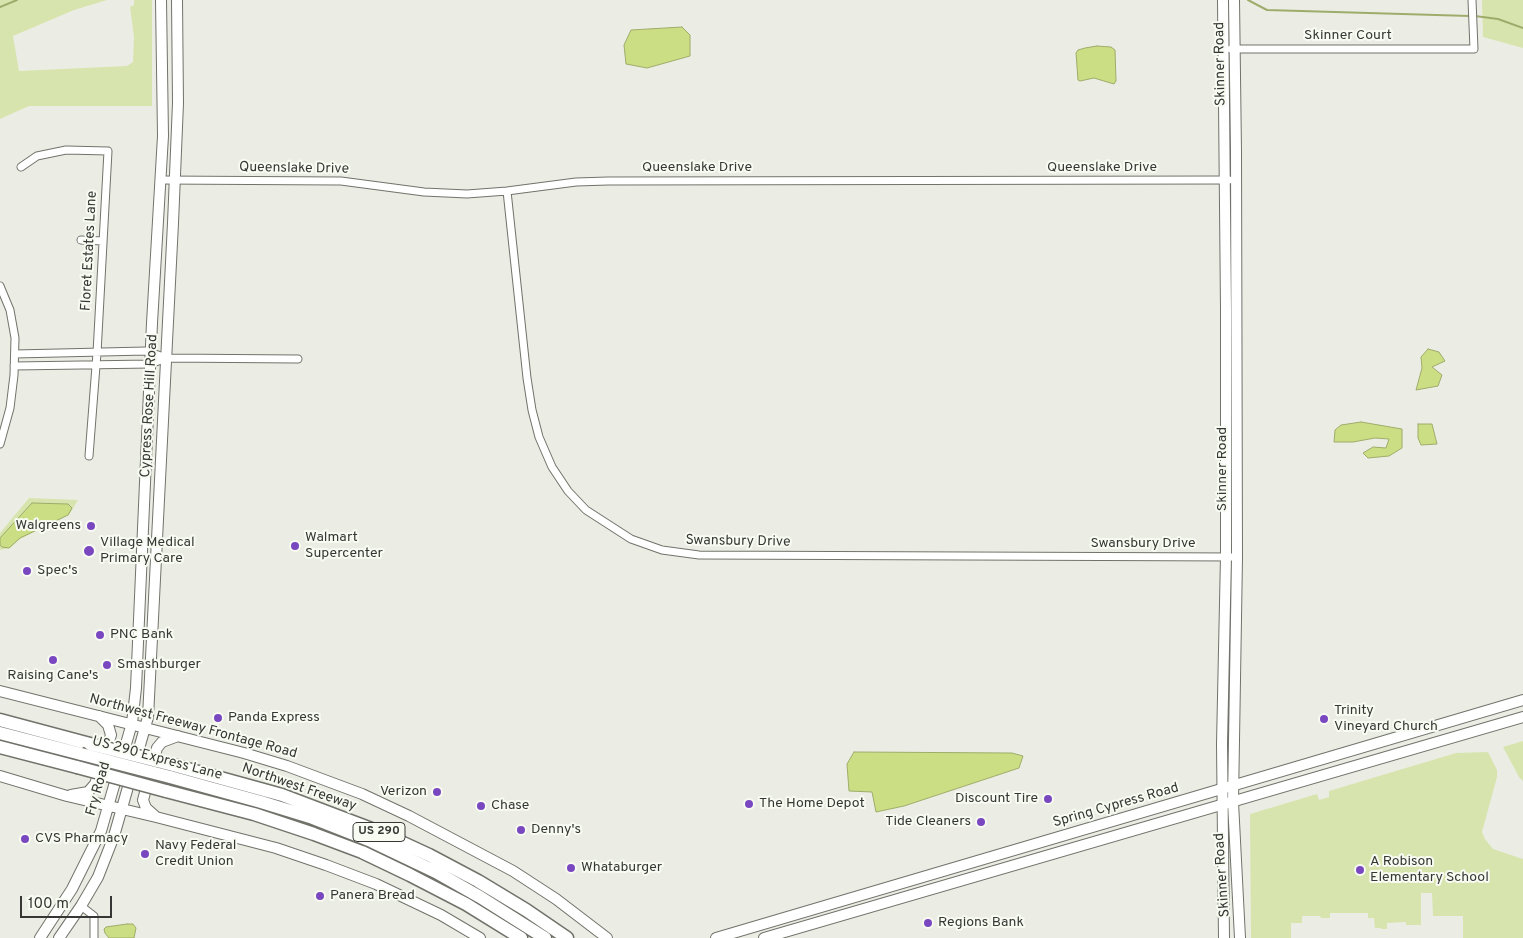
<!DOCTYPE html>
<html>
<head>
<meta charset="utf-8">
<style>
  body { margin:0 }
  #map { position:relative; width:1523px; height:938px; overflow:hidden; background:#ebede4; font-family:Overpass,sans-serif }
  canvas { display:block }
  .scale { position:absolute; left:20px; top:896px; width:92px; height:22px; box-sizing:border-box; border:2px solid #363734; border-top:0; padding-left:6px; font-size:15px; line-height:18px; white-space:nowrap; color:#363734; -webkit-text-stroke:4px #f8fbf2; paint-order:stroke }
</style>
</head>
<body>
<div id="map">
<canvas width="1523" height="938"></canvas>
<div class="scale">100 m</div>
</div>
<script>
const ctx = document.querySelector('canvas').getContext('2d');
ctx.lineJoin = 'round';
function fill(path, color) { ctx.fillStyle = color; ctx.fill(path, 'evenodd'); }
const shape = rows => new Path2D(rows.map(r => 'M' + r).join(''));
function strokePath(path, color, width, dash) { ctx.strokeStyle = color; ctx.lineWidth = width; ctx.lineCap = dash ? 'butt' : 'round'; ctx.setLineDash(dash || []); ctx.stroke(path); }
function write(font, color, halo, rows, align = 'center') {
  ctx.font = font + ' Overpass,sans-serif'; ctx.lineWidth = 4; ctx.setLineDash([]); ctx.textBaseline = 'middle'; ctx.strokeStyle = halo; ctx.fillStyle = color; for (const [text, x, y, turn = 0] of rows) {
    ctx.save(); ctx.translate(x, y); ctx.rotate((+turn || 0) * Math.PI / 180); ctx.textAlign = isNaN(turn) ? turn : align; if (halo) ctx.strokeText(text, 0, 0); ctx.fillText(text, 0, 0); ctx.restore();
  }
}
fill(shape([
  [0,0,107,0,74,10,13,36,19,71,127,66,133,62,134,37,130,7,134,5,134,0,152,0,152,106,29,106,0,119],
  [1482,0,1523,0,1523,48,1483,37],
  [29,498,78,500,69,515,20,539,10,548,0,550,0,533],
  [1523,741,1523,781,1519,777,1503,747],
  [1488,752,1497,770,1497,777,1482,832,1485,839,1493,849,1523,859,1523,938,1463,938,1463,916,1433,916,1432,893,1421,893,1421,925,1406,925,1406,922,1387,923,1387,929,1381,929,1381,928,1375,928,1374,918,1368,918,1368,913,1330,913,1330,918,1321,918,1320,916,1302,916,1302,923,1291,923,1291,938,1251,938,1250,814,1317,794,1319,800,1329,797,1329,791,1456,753]
]), '#d7e4ae');
const water = shape([
  [682,27,690,35,690,56,647,68,626,64,624,45,631,30,682,27],
  [1097,46,1111,47,1115,50,1116,81,1114,84,1094,78,1080,81,1078,80,1076,53,1078,50,1085,48,1097,46],
  [1428,349,1439,352,1445,361,1432,367,1442,375,1438,386,1416,390,1422,368,1421,357,1428,349],
  [1361,422,1402,429,1402,448,1389,456,1368,458,1363,453,1373,447,1386,448,1389,439,1375,438,1353,442,1334,442,1335,430,1341,425,1361,422],
  [1418,424,1432,424,1437,444,1421,445,1418,438,1418,424],
  [32,503,68,504,72,508,68,515,20,538,9,548,2,547,0,545,0,538,32,503],
  [854,752,1012,753,1023,756,1019,768,904,806,876,812,872,792,849,791,847,764,854,752],
  [127,924,133,924,136,928,134,938,109,938,105,933,104,929,106,927,127,924]
]);
fill(water, '#cbde83');
strokePath(water, '#9eac6b', 1);
strokePath(shape([
  [1248,0,1267,10,1470,16],
  [0,7,17,0],
  [1475,16,1498,19,1523,28]
]), '#9eac6b', 2);
const street = shape([
  [1231,49,1474,49,1472,0],
  [21,167,37,156,66,150,108,151,97,353,89,456],
  [160,180,341,181,424,192,467,194,507,191,576,182,608,181,1229,180],
  [507,191,527,378,532,410,539,437,552,467,568,491,586,510,631,539,662,550,699,555,1237,557],
  [81,240,103,241],
  [0,286,10,310,15,338,14,375,10,408,0,444],
  [15,354,146,351,167,358,298,359],
  [14,366,150,364,167,358],
  [81,906,94,916,94,938]
]);
const secondary = shape([
  [1223,0,1226,309,1226,556,1222,744,1224,938],
  [1234,0,1236,151,1237,557,1233,802,1240,938],
  [0,691,244,753,287,766,362,794,409,816,513,871,556,899,607,938],
  [0,776,67,796,156,817,276,848,326,865,376,884,441,915,480,938],
  [71,795,88,792,95,784,111,735,108,725,99,716],
  [155,816,146,808,143,800,157,748,162,742,178,736],
  [40,938,72,889,101,831,132,723,136,688,152,323,163,136,161,0],
  [59,938,81,906,98,877,114,836,148,717,173,223,178,103,177,0]
]);
const primary = shape([
  [716,938,1523,700],
  [764,938,1523,717]
]);
const highway = shape([
  [0,720,90,744],
  [0,733,81,754],
  [0,747,77,767],
  [173,765,282,795,377,831,429,855,478,881,526,910,567,938],
  [170,777,261,802,310,817,371,841,436,872,480,897,545,938],
  [166,791,254,814,314,834,362,852,410,875,466,904,521,938]
]);
strokePath(street, '#71736b', 9);
strokePath(secondary, '#71736b', 12);
strokePath(primary, '#71736b', 12);
strokePath(highway, '#71736b', 15);
strokePath(street, '#fff', 7);
strokePath(secondary, '#fff', 10);
strokePath(primary, '#fff', 10);
strokePath(highway, '#fff', 12);
const highwayBridge = shape([
  [90,744,173,765],
  [81,754,170,777],
  [77,767,166,791]
]);
strokePath(highwayBridge, '#71736b', 15, []);
strokePath(highwayBridge, '#fff', 12);
for (const [x, y, r, color] of [
  [91,526,5,"#7948c0"],
  [295,546,5,"#7948c0"],
  [89,551,6,"#7948c0"],
  [27,571,5,"#7948c0"],
  [100,635,5,"#7948c0"],
  [53,660,5,"#7948c0"],
  [107,665,5,"#7948c0"],
  [218,718,5,"#7948c0"],
  [1324,719,5,"#7948c0"],
  [437,792,5,"#7948c0"],
  [1048,799,5,"#7948c0"],
  [749,804,5,"#7948c0"],
  [481,806,5,"#7948c0"],
  [981,822,5,"#7948c0"],
  [521,830,5,"#7948c0"],
  [25,839,5,"#7948c0"],
  [145,854,5,"#7948c0"],
  [571,868,5,"#7948c0"],
  [1360,870,5,"#7948c0"],
  [320,896,5,"#7948c0"],
  [928,923,5,"#7948c0"]
]) { const dot = new Path2D(); dot.arc(x, y, r, 0, 2 * Math.PI); ctx.fillStyle = color; ctx.fill(dot); strokePath(dot, '#f8fbf2', 2); }
for (const [x, y, w] of [
  [379,832,52]
]) { const box = new Path2D(); box.roundRect(x - w / 2, y - 9.5, w, 19, 4); ctx.fillStyle = '#f8fbf2'; ctx.fill(box); strokePath(box, '#363734', 1); }
write('bold 12px', '#363734', null, [
  ["US 290",379,832]
]);
write('14px', '#363734', '#f8fbf2', [
  ["Skinner Court",1348,36],
  ["Skinner Road",1221,64,-91],
  ["Queenslake Drive",697,168],
  ["Queenslake Drive",1102,168],
  ["Queenslake Drive",294,169,1],
  ["Floret Estates Lane",90,251,-87],
  ["Cypress Rose Hill Road",150,406,-87],
  ["Skinner Road",1223,469,-90],
  ["Swansbury Drive",738,542,1],
  ["Swansbury Drive",1143,544],
  ["Northwest Freeway Frontage Road",193,727,15],
  ["US 290 Express Lane",157,759,15],
  ["Northwest Freeway",299,788,19],
  ["Fry Road",99,789,-74],
  ["Spring Cypress Road",1116,806,-16],
  ["Skinner Road",1223,875,-94]
]);
write('14px', '#363734', '#f8fbf2', [
  ["Walgreens",81,526,"right"],
  ["Walmart",305,538],
  ["Supercenter",305,554],
  ["Village Medical",100,543],
  ["Primary Care",100,559],
  ["Spec's",37,571],
  ["PNC Bank",110,635],
  ["Smashburger",117,665],
  ["Raising Cane's",53,676,"center"],
  ["Trinity",1334,711],
  ["Vineyard Church",1334,727],
  ["Panda Express",228,718],
  ["Verizon",427,792,"right"],
  ["Discount Tire",1038,799,"right"],
  ["The Home Depot",759,804],
  ["Chase",491,806],
  ["Tide Cleaners",971,822,"right"],
  ["Denny's",531,830],
  ["CVS Pharmacy",35,839],
  ["Navy Federal",155,846],
  ["Credit Union",155,862],
  ["A Robison",1370,862],
  ["Elementary School",1370,878],
  ["Whataburger",581,868],
  ["Panera Bread",330,896],
  ["Regions Bank",938,923]
], 'left');
</script>
</body>
</html>
